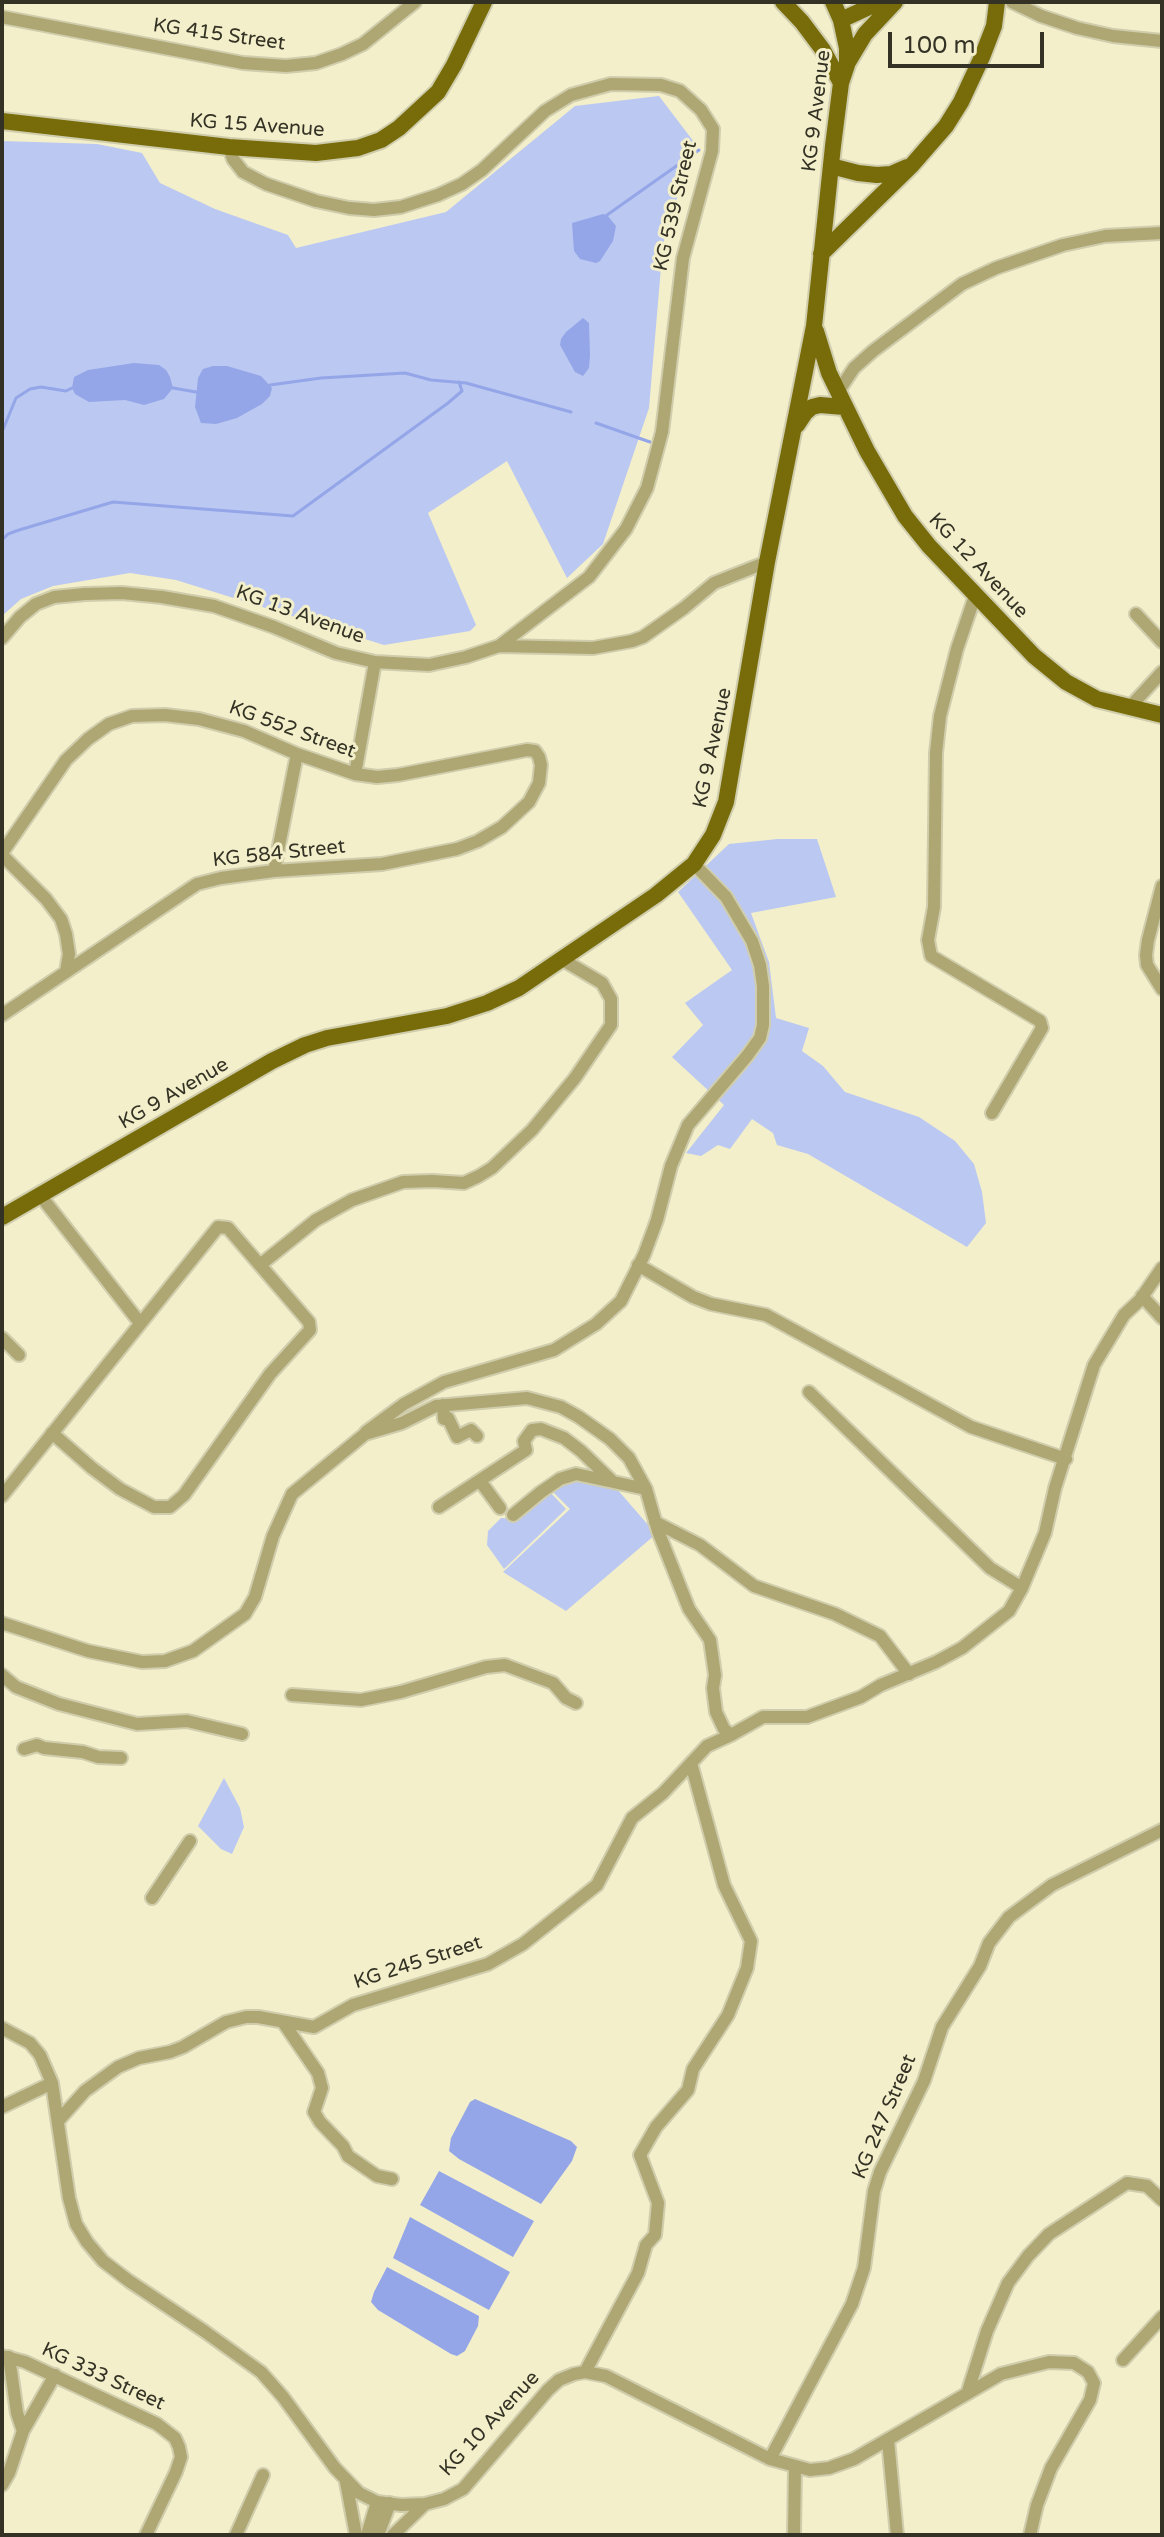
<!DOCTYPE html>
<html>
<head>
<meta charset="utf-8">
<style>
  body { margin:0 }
  #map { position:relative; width:1164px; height:2537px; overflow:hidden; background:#f3efcb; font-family:"Varela Round",sans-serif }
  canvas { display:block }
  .frame { position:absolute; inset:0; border:4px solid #333224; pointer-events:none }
  .scale { position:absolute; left:888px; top:32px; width:156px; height:36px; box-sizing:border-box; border:4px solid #333224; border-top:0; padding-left:10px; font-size:24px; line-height:28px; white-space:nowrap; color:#333224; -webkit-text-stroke:6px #f3efcb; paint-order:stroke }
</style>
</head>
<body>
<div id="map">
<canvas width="1164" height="2537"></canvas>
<div class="frame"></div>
<div class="scale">100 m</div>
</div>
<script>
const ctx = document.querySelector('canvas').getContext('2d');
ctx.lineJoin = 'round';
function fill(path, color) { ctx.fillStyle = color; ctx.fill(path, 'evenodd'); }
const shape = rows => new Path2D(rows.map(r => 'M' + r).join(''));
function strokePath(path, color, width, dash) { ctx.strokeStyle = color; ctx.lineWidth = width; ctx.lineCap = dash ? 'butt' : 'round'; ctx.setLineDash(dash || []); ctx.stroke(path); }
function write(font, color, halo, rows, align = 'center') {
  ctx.font = font + ' "Varela Round",sans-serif'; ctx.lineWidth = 6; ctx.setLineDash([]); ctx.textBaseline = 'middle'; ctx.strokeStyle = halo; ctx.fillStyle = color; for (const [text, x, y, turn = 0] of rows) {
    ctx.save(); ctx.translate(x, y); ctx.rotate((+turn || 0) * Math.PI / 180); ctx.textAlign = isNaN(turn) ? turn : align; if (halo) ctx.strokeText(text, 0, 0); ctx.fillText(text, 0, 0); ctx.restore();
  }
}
fill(shape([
  [659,96,694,142,663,244,649,408,603,544,567,578,507,461,428,513,476,625,470,631,384,645,176,580,130,573,53,586,21,599,2,616,2,141,97,144,142,153,160,183,215,209,288,235,296,248,446,212,575,106],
  [778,839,817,839,836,897,751,913,769,962,776,1018,809,1028,802,1051,823,1066,845,1092,919,1117,955,1141,974,1164,982,1192,986,1223,967,1247,808,1154,777,1145,773,1133,752,1119,730,1149,718,1145,701,1156,686,1153,724,1105,672,1057,703,1025,685,1003,732,970,678,892,729,844],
  [578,1477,616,1488,656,1534,566,1611,503,1572,570,1509,553,1492],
  [549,1491,566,1509,504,1569,487,1545,488,1531,501,1518,514,1519],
  [224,1778,240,1808,244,1827,232,1854,221,1849,198,1826]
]), '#bbc8f2');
fill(shape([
  [603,214,607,215,616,226,613,241,600,261,596,263,580,259,574,251,572,223],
  [583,318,589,323,590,356,589,368,583,376,575,372,560,345,561,339,566,332],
  [134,363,159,365,166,370,170,377,173,388,164,399,144,405,125,400,89,402,75,394,72,388,74,377,88,370],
  [213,366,227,366,261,376,272,388,270,396,262,404,237,418,216,424,201,423,195,407,198,378,203,369],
  [475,2099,571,2141,577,2147,572,2161,541,2204,459,2159,449,2151,451,2138,470,2102],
  [439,2171,534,2221,513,2257,420,2205],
  [410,2217,510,2272,489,2310,393,2258],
  [387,2267,479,2316,478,2326,465,2351,457,2356,451,2354,378,2310,371,2302,374,2292]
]), '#94a6e8');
strokePath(shape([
  [607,215,699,150],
  [270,385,321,378,405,373,431,380,466,383,571,412],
  [173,388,196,392],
  [596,423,650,442],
  [2,457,2,432,16,398,30,389,41,387,66,391,72,388],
  [2,540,8,534,19,530,113,502,293,516,448,403,462,391,459,382]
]), '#94a6e8', 3);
const minor = shape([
  [1012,2,1041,16,1077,28,1113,36,1162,41],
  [2,17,243,63,286,66,316,63,342,54,363,44,415,2],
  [229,147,233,159,243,172,266,184,316,201,349,208,374,210,401,207,438,195,462,184,482,170,545,111,571,95,611,84,661,85,680,91,701,110,713,129,712,151,683,258,662,432,647,488,626,529,589,577,499,646],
  [838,392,854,368,873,351,962,284,996,268,1063,245,1105,236,1162,233],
  [976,593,957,649,940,716,936,753,934,907,928,940,931,956,1040,1021,1042,1028,992,1113],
  [1136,614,1162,642],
  [2,638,20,617,36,604,54,597,85,594,122,593,162,597,214,606,274,627,336,653,375,662,429,665,466,657,499,646,593,648,632,641,643,637,684,608,714,583,767,562],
  [1129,708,1162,672],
  [355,774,375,662],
  [2,853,66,760,88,739,109,724,132,716,165,715,199,719,244,731,297,754,355,774,377,777,398,775,527,750,535,751,539,757,541,765,539,783,529,802,502,827,478,841,457,849,382,864,274,871,221,878,197,884,2,1015],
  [2,855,46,899,61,919,66,934,69,954,66,972],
  [274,871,297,754],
  [1162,886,1148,940,1146,955,1147,965,1162,989],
  [40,1195,140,1323],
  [260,1265,316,1220,352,1200,403,1182,432,1181,464,1183,479,1176,492,1168,532,1130,575,1078,611,1025,611,999,602,983,563,960],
  [638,1265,693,1297,711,1304,766,1315,971,1427,1066,1459],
  [1142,1296,1162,1318],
  [2,1338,19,1355],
  [809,1392,990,1568,1022,1588],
  [443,1405,444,1419,448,1418,457,1437,471,1430,477,1436],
  [366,1432,404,1404,444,1382,554,1350,596,1324,621,1301,644,1255,657,1220,671,1166,688,1125,747,1056,760,1038,763,1025,763,986,760,965,752,941,726,897,694,864],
  [480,1481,500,1508],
  [2,1496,218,1227,228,1228,309,1322,310,1330,270,1374,184,1495,170,1507,154,1507,120,1489,92,1468,52,1433],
  [439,1507,526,1450,524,1441,532,1430,541,1429,564,1438,581,1451,612,1481],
  [513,1515,541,1492,560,1479,576,1474,646,1489],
  [655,1522,700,1545,754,1586,835,1614,880,1636,909,1674],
  [2,1623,88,1651,142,1662,165,1661,193,1651,245,1614,255,1597,273,1536,292,1494,365,1434,402,1423,436,1406,527,1398,561,1407,579,1417,610,1439,629,1458,646,1489,658,1531,689,1609,710,1640,715,1675,713,1688,716,1712,724,1729,731,1735,763,1717,807,1717,861,1697,881,1685,936,1662,962,1648,1009,1611,1022,1588,1045,1533,1055,1488,1094,1365,1124,1315,1140,1300,1162,1268],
  [2,1675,16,1687,59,1704,137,1724,187,1721,242,1734],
  [292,1695,361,1700,401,1692,486,1667,505,1665,553,1683,566,1698,576,1703],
  [24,1749,37,1745,44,1748,83,1752,98,1757,121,1758],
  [152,1898,190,1841],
  [283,2022,318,2073,322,2088,314,2112,320,2122,343,2146,348,2156,377,2176,392,2179],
  [2,2028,30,2043,40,2055,52,2083,69,2198,76,2224,87,2242,103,2261,129,2281,204,2331,261,2372,283,2397,335,2468,359,2493,377,2502,401,2505,425,2504,444,2499,463,2489,548,2390,559,2380,574,2374,585,2372,606,2376,770,2459,810,2470,829,2468,854,2459,1001,2374,1049,2362,1074,2363,1088,2372,1094,2383,1090,2400,1051,2468,1037,2505,1030,2535],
  [2,2107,52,2083],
  [59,2120,85,2091,118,2067,139,2058,170,2052,183,2047,226,2022,246,2017,258,2017,314,2027,353,2005,488,1964,523,1944,597,1885,632,1818,663,1793,707,1746,731,1735],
  [2,2356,25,2362,157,2424,175,2438,179,2447,181,2457,176,2472,146,2535],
  [9,2357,17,2413,23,2431],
  [1123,2360,1162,2317],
  [585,2372,638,2273,646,2245,655,2235,658,2203,640,2155,656,2127,688,2090,693,2069,728,2015,747,1968,751,1941,724,1885,691,1763],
  [968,2391,987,2331,1008,2283,1028,2256,1049,2234,1127,2183,1147,2186,1162,2200],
  [888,2440,897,2535],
  [770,2459,852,2304,864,2268,874,2191,880,2172,924,2081,942,2027,980,1966,989,1943,1009,1917,1052,1885,1162,1830],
  [346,2482,356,2535],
  [2,2485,9,2473,23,2431,55,2375],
  [236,2535,263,2475],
  [367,2535,377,2502],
  [378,2535,390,2503],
  [393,2535,425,2504],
  [794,2535,795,2467]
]);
const major = shape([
  [783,2,802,22,823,50,841,83],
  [841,20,880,2],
  [847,64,865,34,895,2],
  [2,121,229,147,316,153,358,148,381,140,399,128,438,92,454,65,484,2],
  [831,166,858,173,877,175,891,174,907,167],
  [821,254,912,165,946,126,961,102,982,57,994,26,997,2],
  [816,331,829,373,867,451,905,516,929,546,1034,656,1066,682,1097,699,1162,715],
  [797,425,805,413,812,407,820,405,844,407],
  [2,1217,272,1061,305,1045,327,1038,447,1016,487,1003,519,988,656,895,694,864,713,835,726,802,767,562,814,326,833,146,841,83,847,65,847,48,841,20,833,2]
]);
strokePath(minor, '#d0cdad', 16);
strokePath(major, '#d0cdad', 20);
strokePath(minor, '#aea773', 12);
strokePath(major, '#776c09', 16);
write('20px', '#333224', '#f3efcb', [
  ["KG 415 Street",219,35,8],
  ["KG 9 Avenue",817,111,-83],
  ["KG 15 Avenue",257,126,4],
  ["KG 539 Street",676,206,-77],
  ["KG 12 Avenue",978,566,47],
  ["KG 13 Avenue",300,615,20],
  ["KG 552 Street",292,730,20],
  ["KG 9 Avenue",713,748,-78],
  ["KG 584 Street",279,854,-6],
  ["KG 9 Avenue",174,1094,-30],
  ["KG 245 Street",418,1963,-18],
  ["KG 247 Street",885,2117,-67],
  ["KG 333 Street",103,2377,25],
  ["KG 10 Avenue",490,2424,-47]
]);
</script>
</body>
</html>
